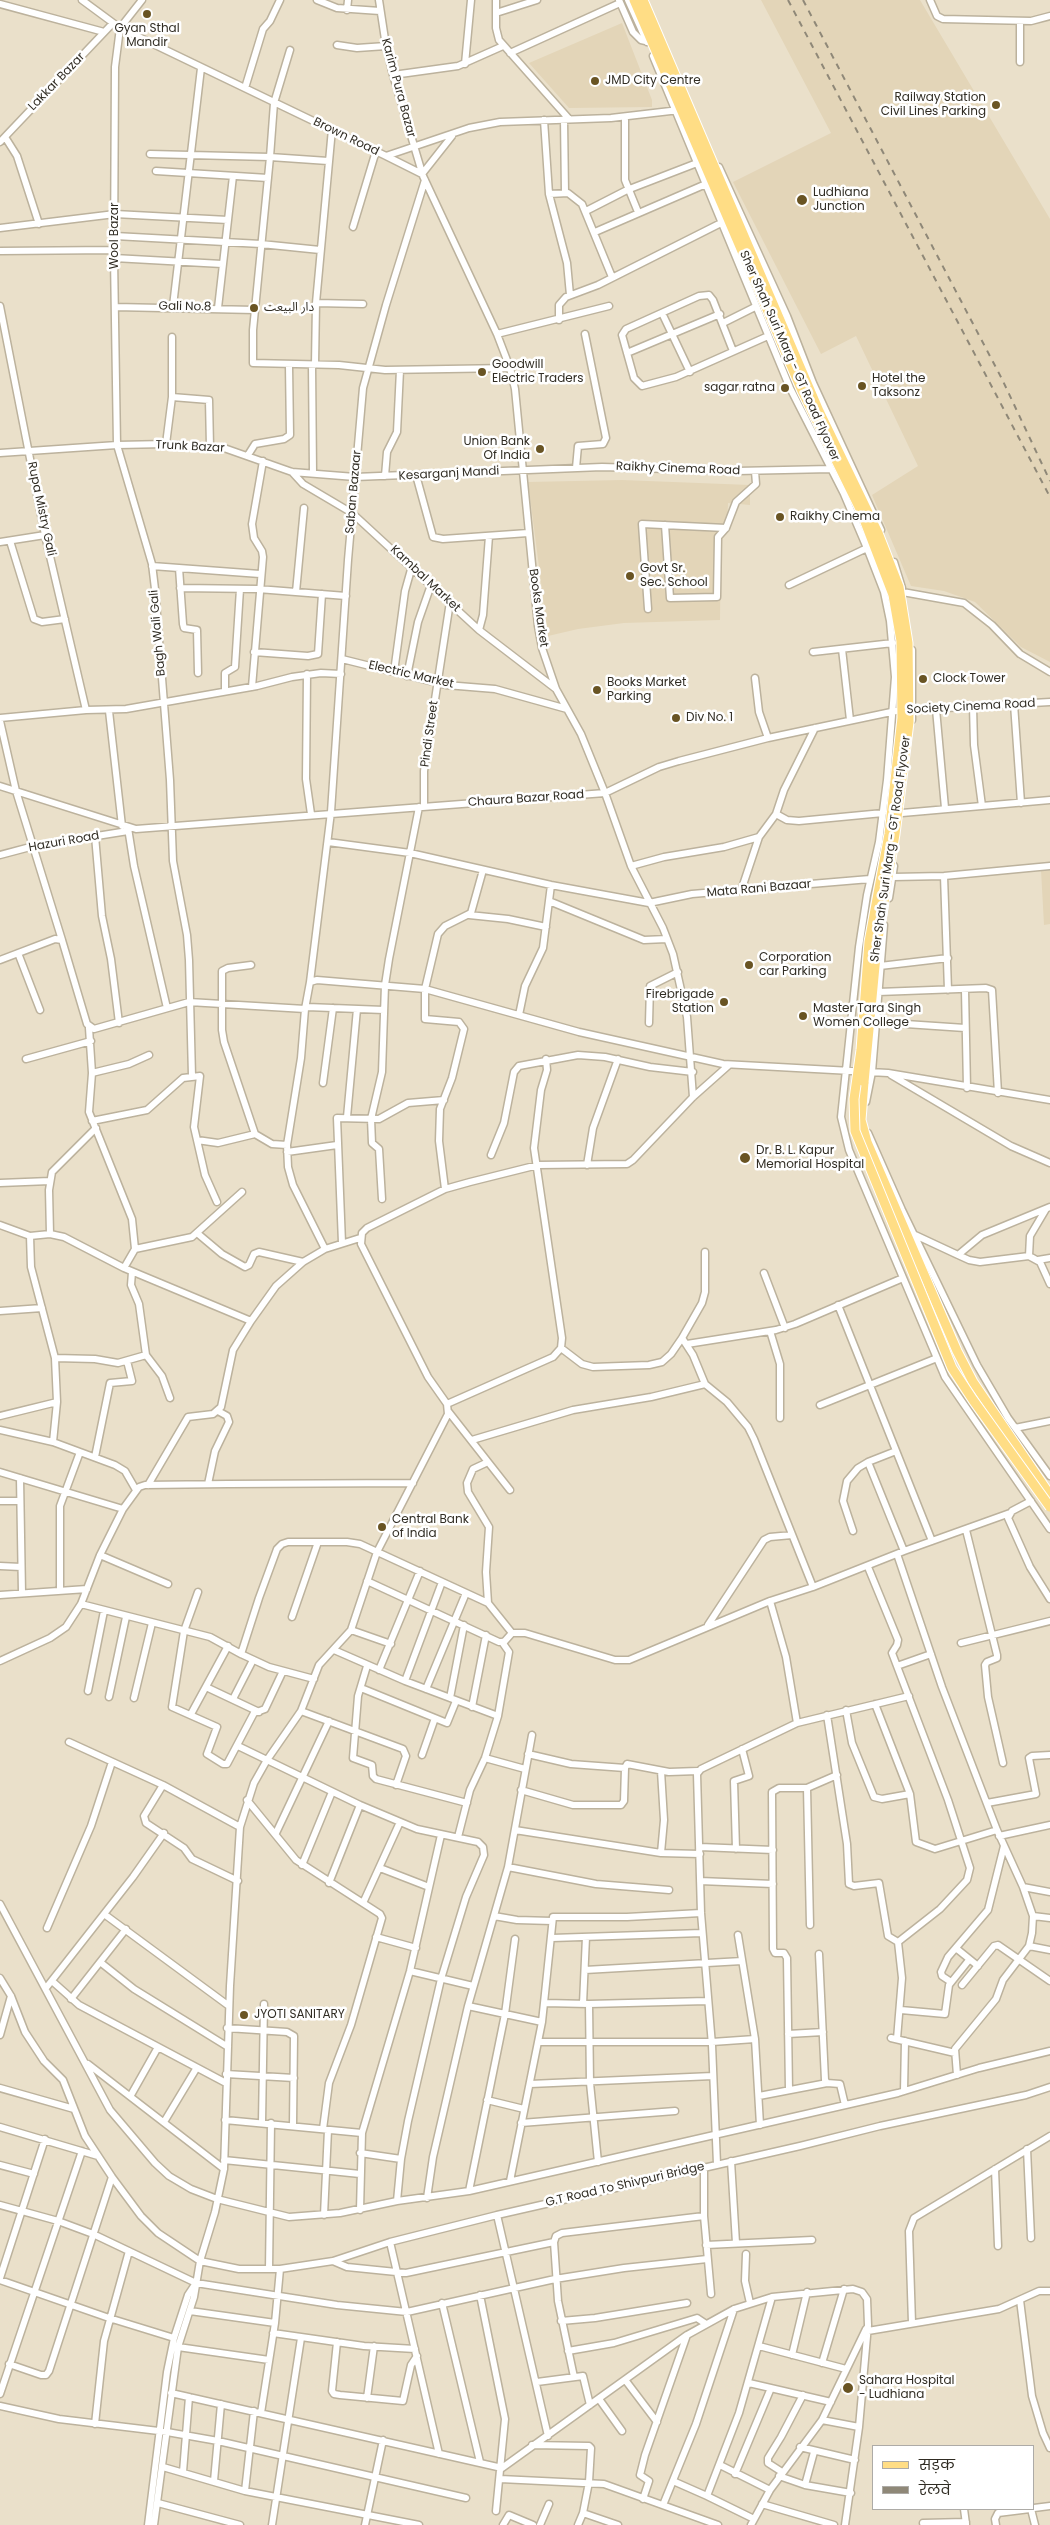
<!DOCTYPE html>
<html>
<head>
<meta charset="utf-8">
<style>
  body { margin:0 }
  #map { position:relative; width:1050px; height:2525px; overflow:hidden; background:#eae0ca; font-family:Poppins,"Noto Sans Devanagari",sans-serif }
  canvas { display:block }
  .legend { position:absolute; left:872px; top:2445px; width:162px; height:65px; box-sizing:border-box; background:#fff; border:1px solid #adaba7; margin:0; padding:6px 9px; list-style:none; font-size:15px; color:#312d24 }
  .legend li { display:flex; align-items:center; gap:10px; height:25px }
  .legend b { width:25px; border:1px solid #adaba7 }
</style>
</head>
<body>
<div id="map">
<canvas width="1050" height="2525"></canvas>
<ul class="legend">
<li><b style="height:6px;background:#ffdd85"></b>सड़क</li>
<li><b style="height:6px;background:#8f8878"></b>रेलवे</li>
</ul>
</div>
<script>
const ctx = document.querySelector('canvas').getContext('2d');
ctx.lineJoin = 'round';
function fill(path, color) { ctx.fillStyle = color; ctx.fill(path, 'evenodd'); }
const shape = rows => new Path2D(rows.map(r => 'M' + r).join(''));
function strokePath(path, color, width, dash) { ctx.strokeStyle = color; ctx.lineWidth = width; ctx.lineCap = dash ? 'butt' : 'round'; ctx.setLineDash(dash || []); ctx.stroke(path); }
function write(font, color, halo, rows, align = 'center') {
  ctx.font = font + ' Poppins,"Noto Sans Arabic",sans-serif'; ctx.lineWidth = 5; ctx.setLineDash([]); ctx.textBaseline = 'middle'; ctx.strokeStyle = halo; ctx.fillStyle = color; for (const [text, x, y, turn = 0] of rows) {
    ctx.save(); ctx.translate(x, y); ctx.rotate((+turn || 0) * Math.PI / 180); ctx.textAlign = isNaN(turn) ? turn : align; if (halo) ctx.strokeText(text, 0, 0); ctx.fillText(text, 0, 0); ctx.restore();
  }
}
fill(shape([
  [761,0,920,0,1050,219,1050,662,1021,647,975,602,944,591,911,586,872,495,918,466,856,336,821,354,733,182,831,133],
  [622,23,652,100,652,107,569,108,529,63],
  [622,480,750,485,750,505,728,503,727,529,721,532,720,620,624,623,578,629,548,636,528,482],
  [1050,869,1050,924,1044,925,1041,870]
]), '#e3d5b8');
const minor = shape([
  [82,0,120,28,386,156,469,128,500,122,611,118,679,110],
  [142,0,120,28,115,67,114,258,117,445,152,564,155,589,170,780,173,861,187,935,189,960,192,1076],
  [317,0,337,8,380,11],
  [379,0,386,46,393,75,423,176,497,334,510,368,515,389,538,626,542,648,556,689,581,734,605,793,631,866,663,928,673,954,687,1017,693,1097],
  [496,0,496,28,499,40,569,119],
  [619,0,633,32,641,40,650,42],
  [628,0,647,42],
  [930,0,937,16,943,19,1031,21,1050,16],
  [0,4,104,32],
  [347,10,348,0],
  [496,13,537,0],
  [1020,21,1020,62],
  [337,45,357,48,386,46],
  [290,50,274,103,270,157,328,161],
  [510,53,620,3],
  [653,56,790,388,844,494,867,548,884,592,890,621,895,677,887,780,879,842,867,895,859,947,841,1117,849,1150,945,1377,1050,1529],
  [465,64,471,0],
  [393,75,458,66,503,46],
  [245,88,263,29,270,21,280,0],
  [625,117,625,180,638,212],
  [564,119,565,193],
  [544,120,549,194,568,193,582,204,612,277],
  [5,137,17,156,39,224],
  [0,142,113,23],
  [150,154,270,157,253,330,253,363,339,365,385,370,510,368],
  [386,156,422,174,452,136],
  [719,167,787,316,813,383,881,530],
  [156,171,268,178],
  [549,194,567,263,570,295],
  [586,211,627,190,697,163],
  [353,227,376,151],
  [0,228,115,214,228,220],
  [595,232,706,184],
  [115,236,261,244,320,250],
  [0,251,114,250],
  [114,258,222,264],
  [316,303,363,304],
  [0,306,45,535,86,710],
  [173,306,201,68],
  [115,307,255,310],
  [218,308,233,176],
  [662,313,690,372],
  [559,320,559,305,566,297,598,285,721,223],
  [723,323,755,307],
  [497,334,609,306],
  [733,351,713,300,709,295,699,296,626,329,622,335,634,378,642,386,676,377,768,336],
  [627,353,720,314],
  [312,365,313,473],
  [315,365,316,303,332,129],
  [172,397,209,400,210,447],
  [166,444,172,397,172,337],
  [0,453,117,445,166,444,224,448,292,472,355,477,602,467,737,471,831,469],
  [248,455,255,444,284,439,290,435,289,366],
  [576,468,578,446,603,444,606,438,585,334],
  [292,472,303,484,352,513,479,630,556,689],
  [416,475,433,537,443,539,528,533],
  [385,476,387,452,397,432,400,370],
  [665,525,670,598,717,597,718,537,726,528,736,502,756,484,755,471],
  [10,541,34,619,42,622,65,619],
  [0,542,45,535],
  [894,562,902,588],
  [152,566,260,574],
  [179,568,183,624,184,628,197,630,198,673],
  [789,585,867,548],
  [180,588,258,589,346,596],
  [897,591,964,603,992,625,1020,654,1050,672],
  [296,592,304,508],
  [648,609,642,524,726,528],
  [479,630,483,615,489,536],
  [842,649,850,720],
  [912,650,912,720],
  [254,652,308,656,318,654,322,594],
  [813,652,893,643],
  [342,659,446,685,495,689,567,709],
  [394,672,405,591,412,566],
  [307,674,306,779,311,814],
  [407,676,418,622,431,585],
  [755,678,759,712,768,738],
  [252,687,263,557,262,551,254,538,252,524,263,461],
  [225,691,225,673,235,667,240,589],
  [1014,704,1021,803],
  [973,706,974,745,982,806],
  [936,709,945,808],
  [911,710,1050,702],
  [109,711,122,826],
  [0,718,86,710,126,709,257,686,292,677,321,673,341,674],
  [0,721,16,791,62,940],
  [0,786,136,829,605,793,659,767,679,761,768,738,896,711],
  [424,807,424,771,450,602],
  [902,813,1050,800],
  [776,814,787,820,799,821,883,813],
  [128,828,134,866,167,1008],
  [95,836,102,916,111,959,119,1023],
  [328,842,410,853,551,885,649,903,692,894,870,879],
  [0,855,34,846,128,831],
  [631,866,664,857,724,847,759,837],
  [944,876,948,990],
  [893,877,944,876,1050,866],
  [741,891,759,837,776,814,784,790,815,728],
  [889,898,894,866],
  [549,901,644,940,667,939],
  [469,915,508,919,546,927],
  [18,953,40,1010],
  [0,960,55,939,62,940,87,1024,94,1029,189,1002,305,1009,310,982,317,980,425,989,579,1032,723,1064,888,1073,1050,1100],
  [251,965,228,968,222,971,222,1030,224,1042,255,1134],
  [880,966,948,958],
  [310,982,331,812,348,560,363,388,386,305,425,180],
  [965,990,967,1088],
  [878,992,986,988,992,990,998,1093],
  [307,1007,384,1010],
  [305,1009,301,1058,287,1145,288,1167,293,1185,325,1249],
  [519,1015,525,986,543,948,551,885],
  [876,1022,965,1028],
  [649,1023,650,986,678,972],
  [89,1028,92,1073,89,1112,132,1219,135,1249],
  [26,1059,91,1041],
  [92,1073,129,1064,149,1055],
  [891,1075,1011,1146,1050,1163],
  [323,1083,333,1008],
  [866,1102,872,1072,884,925],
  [347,1117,357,1009],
  [92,1121,147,1110,183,1078,200,1076,194,1127,205,1175,217,1202],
  [868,1133,902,1210,977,1365,1008,1418,1050,1476],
  [197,1140,218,1143,255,1134,272,1144,287,1145],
  [287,1152,337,1145],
  [491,1155,504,1123,514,1072,519,1066,578,1055,605,1057,650,1067,693,1072],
  [587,1165,593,1128,618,1059],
  [0,1183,50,1181],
  [445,1189,439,1141,440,1109,452,1078,464,1029,459,1022,425,1019,425,989,438,934,445,926,471,913,483,870],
  [382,1199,379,1149,372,1143,371,1119,382,1072,385,985,389,959,419,807],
  [0,1225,30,1236,50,1234,64,1237,124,1268,251,1321],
  [197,1233,222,1254,245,1267,249,1265,254,1254,259,1252,303,1262],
  [50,1234,49,1190,52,1172,96,1128],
  [913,1234,958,1255,982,1235,1050,1207],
  [30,1236,31,1267,55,1358,57,1402,53,1442],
  [342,1243,337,1118,379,1119,408,1103,444,1100],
  [958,1255,969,1260,980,1262,1029,1256,1040,1262,1050,1284],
  [1029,1256,1030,1236,1046,1209],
  [1038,1260,1050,1258],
  [124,1268,135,1249,192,1237,242,1192],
  [132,1272,131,1285,139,1304,146,1355,162,1376,170,1398],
  [764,1273,785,1328],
  [838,1305,932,1541],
  [0,1311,42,1308],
  [770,1331,780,1364,780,1418],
  [682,1338,693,1355,705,1384,727,1402,748,1427,754,1439,813,1587],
  [687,1344,776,1330,795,1324,903,1278],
  [561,1348,582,1364,593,1367,649,1365,662,1362,671,1354,682,1338,702,1303,705,1292,705,1252],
  [55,1358,95,1359,118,1363,146,1355],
  [447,1404,553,1357,561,1348,562,1338,534,1148,541,1090,547,1070,546,1059],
  [820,1405,937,1358],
  [448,1411,510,1490],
  [0,1416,57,1402],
  [1015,1428,1050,1421],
  [0,1430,53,1442,115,1465,125,1471,136,1490],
  [472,1440,573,1410,651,1397,705,1384],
  [95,1457,110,1383,132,1381,127,1361],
  [868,1462,904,1551],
  [0,1472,123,1509],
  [20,1478,22,1593],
  [208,1484,215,1451,229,1422,227,1416,218,1411],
  [148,1485,188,1417,213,1414,221,1407,233,1350,251,1321,276,1286,303,1262,325,1249,360,1238],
  [0,1501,20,1501],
  [1031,1501,1012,1511,1008,1518,1030,1567,1050,1599],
  [966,1530,997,1655,997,1658,987,1662,985,1665,988,1697,1003,1763],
  [853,1531,843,1501,847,1481,858,1468,868,1462,896,1451],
  [897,1554,942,1687,997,1830,1023,1887,1033,1916,1032,1933,1029,1946,1003,1980,996,1999,955,2049,957,2075],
  [100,1555,168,1584],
  [0,1566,21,1567],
  [868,1567,898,1640,897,1645,892,1653,948,1800,970,1868,967,1880,940,1909,898,1942,902,1978,897,2039],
  [367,1581,499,1642,504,1642,512,1633,525,1633,615,1660,629,1660,770,1601,813,1587,904,1551,1010,1513],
  [60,1590,60,1506,80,1452],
  [198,1592,184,1631,172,1707,217,1727,207,1754,223,1764,227,1764,254,1713,265,1709,283,1671],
  [0,1595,87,1589],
  [770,1601,786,1657,797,1723],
  [488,1603,486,1572,489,1527,468,1492,467,1483,473,1469,488,1462],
  [81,1604,210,1637,241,1654],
  [292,1617,318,1542],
  [708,1625,764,1540,770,1537,792,1535],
  [351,1630,391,1644],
  [961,1643,1050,1621],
  [334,1650,405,1681,498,1716],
  [0,1661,50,1638,66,1627,81,1604,100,1555,123,1509,139,1487,145,1485,228,1484,413,1483],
  [367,1666,358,1696,353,1758,372,1765,373,1776,376,1779,467,1803],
  [897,1666,931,1654],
  [379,1670,420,1571],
  [314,1679,269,1667,241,1654,259,1598,277,1549,282,1544,288,1542,347,1542,360,1544,488,1603,512,1633],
  [405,1681,442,1582],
  [206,1687,259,1712],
  [361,1688,447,1723,456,1701],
  [426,1689,466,1593],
  [88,1691,104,1611],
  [109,1697,126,1617],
  [134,1698,152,1623],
  [450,1698,464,1625],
  [233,1699,253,1660],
  [875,1704,910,1794,916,1842,935,1849,997,1830],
  [472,1707,486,1635],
  [846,1710,852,1743,874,1797,882,1799,910,1794],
  [301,1711,403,1749,406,1756,396,1785],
  [191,1714,228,1646],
  [827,1715,847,1844,849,1884,854,1886,879,1883,888,1936,898,1942],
  [69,1742,163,1785,240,1827],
  [238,1746,360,1805,417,1829,478,1842,483,1847,484,1855,466,1897,441,1979,408,2121,401,2159,397,2201],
  [528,1754,571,1764,625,1768],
  [422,1755,435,1718],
  [485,1758,525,1769],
  [661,1771,664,1820,661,1853],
  [163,1785,144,1816,146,1823,184,1848,192,1859,238,1881],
  [807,1788,810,1925],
  [521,1790,573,1805,621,1805,624,1801,625,1768,627,1764,669,1772,698,1771],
  [247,1800,296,1860,380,1914,382,1918,351,2025,329,2083,323,2129],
  [987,1803,1036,1794,1029,1758,1032,1756,1050,1755],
  [515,1830,661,1853,700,1854],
  [276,1833,329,1721],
  [999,1836,1050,1825],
  [458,1837,470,1790,485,1758,498,1716,509,1652,502,1642],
  [700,1847,773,1850],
  [736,1849,734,1781,749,1776,742,1749],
  [302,1865,332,1792],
  [508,1867,596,1884,669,1890],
  [380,1868,429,1887],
  [700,1881,773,1884],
  [329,1883,360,1805],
  [1023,1887,1050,1892],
  [363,1903,400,1822],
  [0,1904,110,2110,155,2163,169,2176,191,2189,217,2199,289,2217,340,2213,397,2201,469,2191,898,2093,979,2068,1050,2051],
  [104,1914,229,2006],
  [494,1916,517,1920,552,1921],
  [1033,1916,1050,1918],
  [47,1928,91,1826,112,1762],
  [738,1935,755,2039,760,2125],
  [376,1937,416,1948],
  [552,1938,702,1933],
  [1029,1946,1050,1950],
  [957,1949,978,1966],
  [819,1954,825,2080,827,2083,840,2084,845,2105],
  [100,1962,134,1989,228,2047],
  [585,1970,742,1961],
  [410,1971,473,1986],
  [0,1978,11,1996,25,2032,44,2061,63,2080,85,2136,112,2177,141,2216,158,2233,200,2261,239,2269,280,2269,333,2261,390,2242,497,2215,800,2146,880,2126,1026,2095,1050,2087],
  [52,1981,79,2005,226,2083],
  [951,1982,942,1976,941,1972,948,1957,988,1910,1004,1846],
  [962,1985,994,1946,998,1945,1050,1981],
  [46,1988,133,1877,164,1833],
  [71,1999,126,1929],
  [545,2003,589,2004,707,2001],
  [583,2004,586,1937],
  [589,2004,590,2083,598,2162],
  [468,2006,542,2022],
  [901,2010,945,2014,949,1985,969,1960],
  [227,2028,287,2032,294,2036,293,2125],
  [788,2034,823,2032],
  [0,2035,11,1996],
  [891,2038,955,2053],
  [538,2042,712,2042,755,2039],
  [88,2064,224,2169],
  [226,2074,294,2078],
  [530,2084,713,2076],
  [0,2088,74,2109],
  [789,2090,787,1958,784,1953,775,1953,773,1949,772,1792,779,1788,807,1788,837,1775],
  [904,2091,905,2041],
  [131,2095,157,2049],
  [759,2096,827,2083],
  [487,2100,524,2109],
  [225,2120,362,2133],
  [164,2122,196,2069],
  [262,2122,264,2004],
  [521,2123,675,2111],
  [0,2127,98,2156],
  [1027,2149,1031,2238],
  [360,2153,401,2159],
  [224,2160,360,2174],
  [731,2161,736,2243],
  [717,2164,712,2045,701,1913,697,1774,701,1769,797,1723,909,1696],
  [0,2165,34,2174],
  [704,2167,704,2216,711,2294],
  [995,2169,998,2246],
  [510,2181,542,2022,553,1917,627,1917,701,1913],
  [469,2191,505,2014,515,1939],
  [427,2198,433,2157,468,2006,508,1867,532,1735],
  [0,2205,58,2221,93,2234,196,2283,337,2305,407,2312,555,2279,624,2268,707,2259],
  [360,2210,362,2133,410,1971,441,1835],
  [324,2215,328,2130],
  [497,2215,548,2436],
  [390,2242,439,2454],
  [706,2245,812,2240],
  [746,2254,745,2281,750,2303],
  [333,2261,347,2267,406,2273,554,2242],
  [269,2269,271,2123],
  [0,2278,45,2139],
  [0,2280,109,2318,174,2338],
  [480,2295,505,2419,496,2511],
  [1020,2300,1032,2396,1043,2433,1050,2448],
  [442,2303,480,2462],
  [190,2311,275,2323],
  [561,2321,595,2318,687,2303],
  [912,2323,909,2231,914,2218,1050,2136],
  [868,2331,999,2309,1039,2291,1050,2291],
  [273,2333,364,2346,415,2349],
  [337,2342,332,2391,334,2394,340,2395,403,2401,411,2365,417,2356],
  [759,2346,846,2369],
  [178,2347,269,2360],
  [568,2351,614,2343,697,2318,706,2324],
  [792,2355,807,2292],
  [822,2363,844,2289],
  [9,2364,41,2375,46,2375,49,2371,112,2177],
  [574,2377,558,2301,554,2242,556,2236,562,2233,704,2216],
  [626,2381,657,2422],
  [537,2382,583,2376,590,2405],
  [749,2383,831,2402],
  [171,2393,502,2468,687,2335,734,2309,772,2297,853,2289,862,2292,867,2299,868,2325,859,2427,845,2525],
  [0,2394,82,2151],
  [367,2398,374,2346],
  [599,2399,622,2431],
  [0,2406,59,2419,167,2432,218,2441,466,2498],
  [261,2413,275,2323,280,2269],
  [822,2420,859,2427],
  [95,2424,104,2341,129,2251],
  [532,2445,589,2446,591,2448,589,2482,583,2513,618,2525],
  [800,2447,855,2460],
  [720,2465,770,2490],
  [163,2467,245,2491,419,2525],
  [183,2472,189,2397],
  [782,2472,768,2463,768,2458,781,2437,803,2395],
  [735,2474,771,2388],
  [779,2476,805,2485,851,2493],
  [500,2479,604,2484,718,2525],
  [214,2481,221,2404],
  [673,2481,707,2496],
  [805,2485,814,2452],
  [245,2491,254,2411],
  [643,2499,649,2481,640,2475,645,2455,687,2335],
  [158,2503,240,2525],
  [762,2504,834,2525],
  [663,2505,696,2424,734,2309],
  [1034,2508,1050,2506],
  [964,2509,966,2524],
  [1031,2509,1035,2525],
  [754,2519,707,2496,739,2413,772,2297],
  [923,2523,966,2522],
  [148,2525,167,2372,174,2338,188,2295,196,2283],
  [154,2525,178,2347,194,2297,200,2261,215,2212,224,2169,230,1986,240,1827,254,1783,267,1760,301,1711,319,1665,351,1630,377,1552,448,1414,447,1404,428,1377,361,1244,362,1233,367,1228,445,1189,470,1182,538,1165,627,1164,633,1160,693,1097,729,1065],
  [272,2525,301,2338],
  [365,2525,383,2440],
  [503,2525,509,2515,533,2525],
  [540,2525,549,2504],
  [578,2525,583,2513],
  [751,2525,770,2490,822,2420,866,2329],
  [996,2525,995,2519,998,2513,1030,2509]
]);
const major = shape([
  [864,1082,861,1120,867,1142,957,1351,973,1382,1050,1495]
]);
strokePath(minor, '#bcb29d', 9);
strokePath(major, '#fff', 11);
strokePath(minor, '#fff', 6);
strokePath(major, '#ffdd85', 9);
strokePath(shape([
  [788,0,1050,497],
  [803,0,1002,379,1050,481]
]), '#8f8878', 2, [6, 6]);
const majorBridge = shape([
  [634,0,802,391,860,509,893,595,901,641,902,718,889,834,869,942,861,1050,854,1099,855,1131,952,1368,973,1400,1050,1507],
  [643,0,819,411,878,533,899,587,908,643,909,722,895,834,877,945,864,1082]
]);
strokePath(majorBridge, '#fff', 11, []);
strokePath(majorBridge, '#ffdd85', 9);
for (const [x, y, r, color] of [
  [147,14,5,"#695423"],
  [595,81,5,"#695423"],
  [996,105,5,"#695423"],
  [802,200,6,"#695423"],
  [254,308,5,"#695423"],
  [482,372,5,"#695423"],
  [862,386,5,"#695423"],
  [785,388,5,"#695423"],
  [540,449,5,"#695423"],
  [780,517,5,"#695423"],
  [630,576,5,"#695423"],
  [923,679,5,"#695423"],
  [597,690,5,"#695423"],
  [676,718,5,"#695423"],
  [749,965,5,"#695423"],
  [724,1002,5,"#695423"],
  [803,1016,5,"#695423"],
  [745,1158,6,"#695423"],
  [382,1527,5,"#695423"],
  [244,2015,5,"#695423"],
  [848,2388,6,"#695423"]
]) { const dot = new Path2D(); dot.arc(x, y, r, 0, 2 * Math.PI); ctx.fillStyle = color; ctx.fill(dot); strokePath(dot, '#fff', 2); }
write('12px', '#312d24', '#fff', [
  ["Gyan Sthal",147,29,"center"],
  ["Mandir",147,43,"center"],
  ["JMD City Centre",605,81],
  ["Railway Station",986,98,"right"],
  ["Civil Lines Parking",986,112,"right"],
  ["Ludhiana",813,193],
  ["Junction",813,207],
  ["دار البیعت",264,308],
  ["Goodwill",492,365],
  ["Electric Traders",492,379],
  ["Hotel the",872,379],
  ["Taksonz",872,393],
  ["sagar ratna",775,388,"right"],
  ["Union Bank",530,442,"right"],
  ["Of India",530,456,"right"],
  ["Raikhy Cinema",790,517],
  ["Govt Sr.",640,569],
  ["Sec. School",640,583],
  ["Clock Tower",933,679],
  ["Books Market",607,683],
  ["Parking",607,697],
  ["Div No. 1",686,718],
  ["Corporation",759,958],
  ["car Parking",759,972],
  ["Firebrigade",714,995,"right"],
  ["Station",714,1009,"right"],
  ["Master Tara Singh",813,1009],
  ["Women College",813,1023],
  ["Dr. B. L. Kapur",756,1151],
  ["Memorial Hospital",756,1165],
  ["Central Bank",392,1520],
  ["of India",392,1534],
  ["JYOTI SANITARY",254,2015],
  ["Sahara Hospital",859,2381],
  ["- Ludhiana",859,2395]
], 'left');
write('12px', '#312d24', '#fff', [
  ["Lakkar Bazar",57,82,-46],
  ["Karim Pura Bazar",398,88,75],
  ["Brown Road",346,137,26],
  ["Wool Bazar",115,236,-90],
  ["Gali No.8",185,307,1],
  ["Sher Shah Suri Marg - GT Road Flyover",789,356,66],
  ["Trunk Bazar",190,447,3],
  ["Raikhy Cinema Road",678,469,2],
  ["Kesarganj Mandi",449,474,-3],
  ["Saban Bazaar",354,492,-85],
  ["Rupa Mistry Gali",41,509,78],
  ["Kambal Market",425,579,43],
  ["Books Market",538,608,82],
  ["Bagh Wali Gali",158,633,-95],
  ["Electric Market",411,675,13],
  ["Society Cinema Road",971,707,-3],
  ["Pindi Street",430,734,-82],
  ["Chaura Bazar Road",526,799,-4],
  ["Hazuri Road",64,842,-10],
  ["Sher Shah Suri Marg - GT Road Flyover",891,849,-82],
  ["Mata Rani Bazaar",759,889,-5],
  ["G.T Road To Shivpuri Bridge",625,2185,-13]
]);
</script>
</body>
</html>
